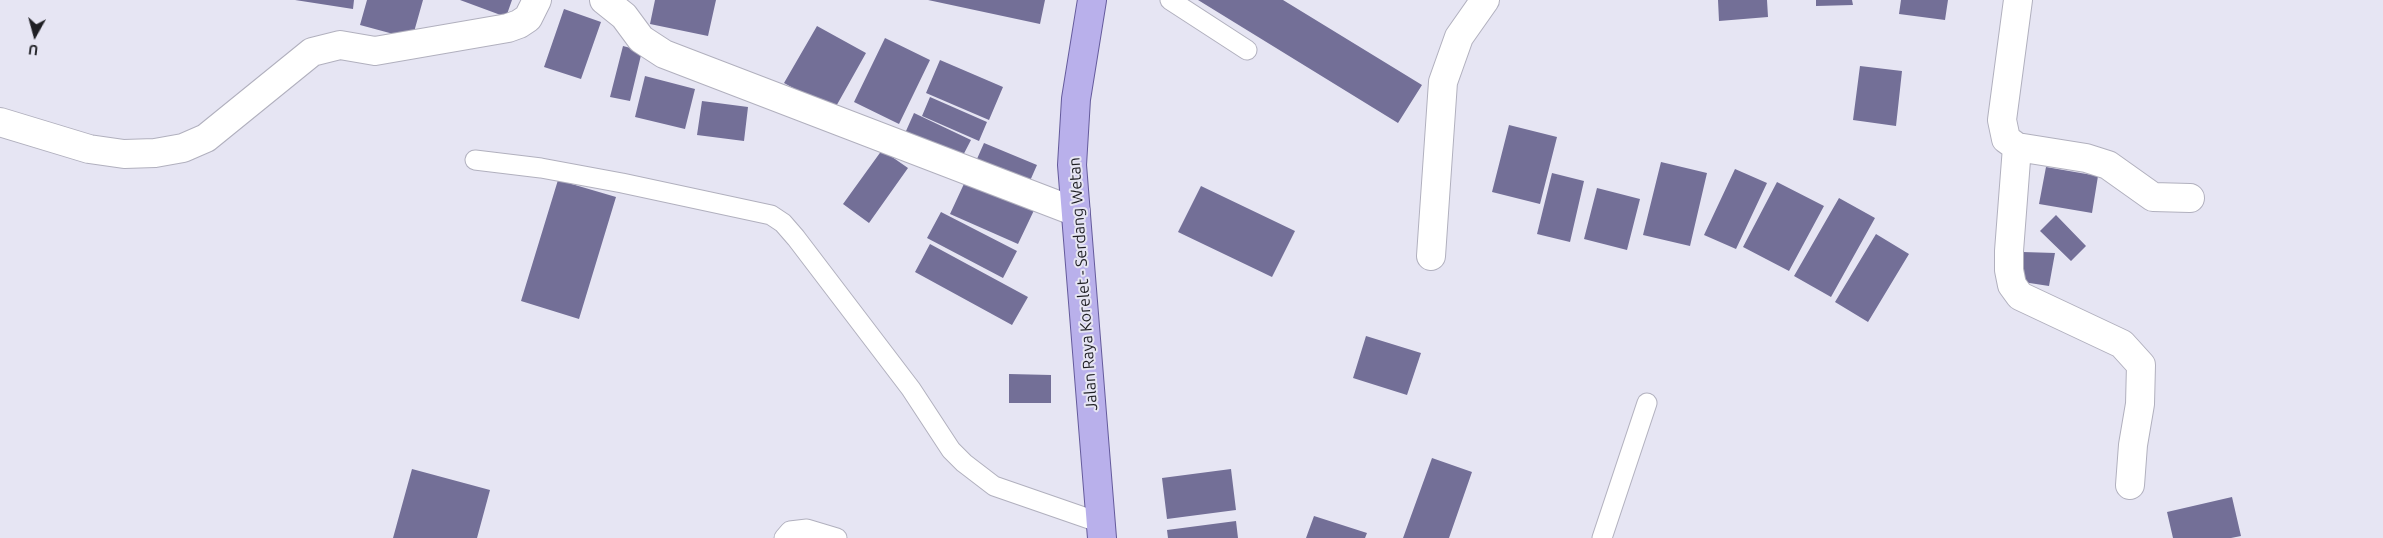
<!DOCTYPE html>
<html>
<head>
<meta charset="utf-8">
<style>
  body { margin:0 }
  #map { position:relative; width:2383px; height:538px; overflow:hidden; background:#e6e5f3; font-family:Ubuntu,sans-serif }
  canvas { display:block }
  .north { position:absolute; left:10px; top:10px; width:50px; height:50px; -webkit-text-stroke:4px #e6e5f3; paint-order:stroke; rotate:187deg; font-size:14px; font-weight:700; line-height:20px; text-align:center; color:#1f1f24 }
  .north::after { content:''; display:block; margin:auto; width:18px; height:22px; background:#1f1f24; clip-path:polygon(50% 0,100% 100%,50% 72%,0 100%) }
</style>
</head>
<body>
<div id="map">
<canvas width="2383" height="538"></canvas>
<div class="north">U</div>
</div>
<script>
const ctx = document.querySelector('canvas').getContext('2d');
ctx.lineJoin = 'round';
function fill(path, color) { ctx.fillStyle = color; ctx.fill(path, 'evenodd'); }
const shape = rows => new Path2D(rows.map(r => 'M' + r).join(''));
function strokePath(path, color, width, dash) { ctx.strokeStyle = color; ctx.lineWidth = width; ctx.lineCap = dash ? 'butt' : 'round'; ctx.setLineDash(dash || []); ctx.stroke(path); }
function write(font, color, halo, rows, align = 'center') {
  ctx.font = font + ' Ubuntu,sans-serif'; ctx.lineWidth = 4; ctx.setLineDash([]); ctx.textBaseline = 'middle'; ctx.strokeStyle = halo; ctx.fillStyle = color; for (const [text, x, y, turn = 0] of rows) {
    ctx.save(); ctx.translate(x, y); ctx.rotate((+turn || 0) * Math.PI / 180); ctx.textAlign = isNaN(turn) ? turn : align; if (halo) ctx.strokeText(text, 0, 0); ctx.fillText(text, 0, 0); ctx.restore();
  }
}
fill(shape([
  [295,0,354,0,353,9],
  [367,0,423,0,412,39,360,25],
  [460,0,512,0,506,17],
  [655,0,716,0,708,36,650,24],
  [928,0,1045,0,1040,24],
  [1198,0,1283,0,1422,85,1398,123],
  [1718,0,1767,0,1768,17,1719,21],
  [1816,0,1852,0,1853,5,1816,6],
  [1901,0,1948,0,1945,20,1899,14],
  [564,9,601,22,581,79,544,67],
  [817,26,866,53,834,110,784,83],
  [885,38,930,60,899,124,854,102],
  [623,46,642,51,630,101,610,97],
  [940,60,1003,87,989,120,926,93],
  [1860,66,1902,71,1896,126,1853,120],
  [645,76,695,89,685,129,635,117],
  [930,97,987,122,979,141,922,116],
  [702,101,748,107,744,141,697,135],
  [914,113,971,140,958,165,902,140],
  [1509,125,1557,137,1540,204,1492,192],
  [984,143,1037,165,1026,190,973,168],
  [882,150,908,168,869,223,843,204],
  [1661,162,1707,173,1690,246,1643,235],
  [2046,167,2098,176,2092,213,2039,204],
  [1735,169,1767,183,1736,249,1704,235],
  [969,173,1037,204,1018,244,950,214],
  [1552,173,1584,181,1570,242,1537,234],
  [558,180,616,197,579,319,521,301],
  [1777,182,1824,206,1789,271,1743,247],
  [1201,186,1295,231,1272,277,1178,232],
  [1597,188,1640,199,1627,250,1584,239],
  [1839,198,1875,218,1831,297,1794,276],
  [941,212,1017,251,1003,278,927,238],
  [2056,215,2086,246,2071,261,2040,231],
  [1876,234,1909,254,1868,322,1835,302],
  [930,244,1028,297,1012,325,915,272],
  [2023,252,2055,253,2049,286,2023,282],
  [1366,336,1421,353,1407,395,1353,378],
  [1009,374,1051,375,1051,403,1009,403],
  [1432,458,1472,472,1449,538,1403,538],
  [412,469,490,490,477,538,393,538],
  [1231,469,1236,510,1167,519,1162,478],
  [2232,497,2241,536,2231,538,2173,538,2167,512],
  [1314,516,1367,533,1365,538,1306,538],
  [1236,521,1238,538,1168,538,1167,530]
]), '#736f97');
const lane = shape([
  [1170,0,1247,50],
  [475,160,541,168,622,183,771,215,783,223,796,238,911,389,951,450,964,463,994,486,1101,523],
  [784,538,790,531,807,529,837,538],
  [1602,538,1647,403]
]);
const street = shape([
  [604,0,624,16,641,39,664,54,1076,212],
  [2018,0,2002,120,2006,139,2017,147,2086,158,2108,165,2153,197,2190,198],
  [0,122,89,149,124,154,155,153,183,148,206,138,312,52,340,45,375,51,508,28,519,24,528,18,537,0],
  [2017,147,2009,251,2009,270,2012,285,2020,296,2122,344,2141,365,2140,404,2133,445,2130,485],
  [1431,256,1443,82,1459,37,1485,0]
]);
const primary = shape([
  [1092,0,1076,99,1072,165,1102,538]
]);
strokePath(lane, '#b1b0be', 21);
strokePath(street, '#b1b0be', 30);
strokePath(primary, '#655b9c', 30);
strokePath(lane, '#fff', 19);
strokePath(street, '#fff', 28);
strokePath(primary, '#b9b0eb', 28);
write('16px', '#1f1f24', '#e6e5f3', [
  ["Jalan Raya Korelet - Serdang Wetan",1083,284,-94]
]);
</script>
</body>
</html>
